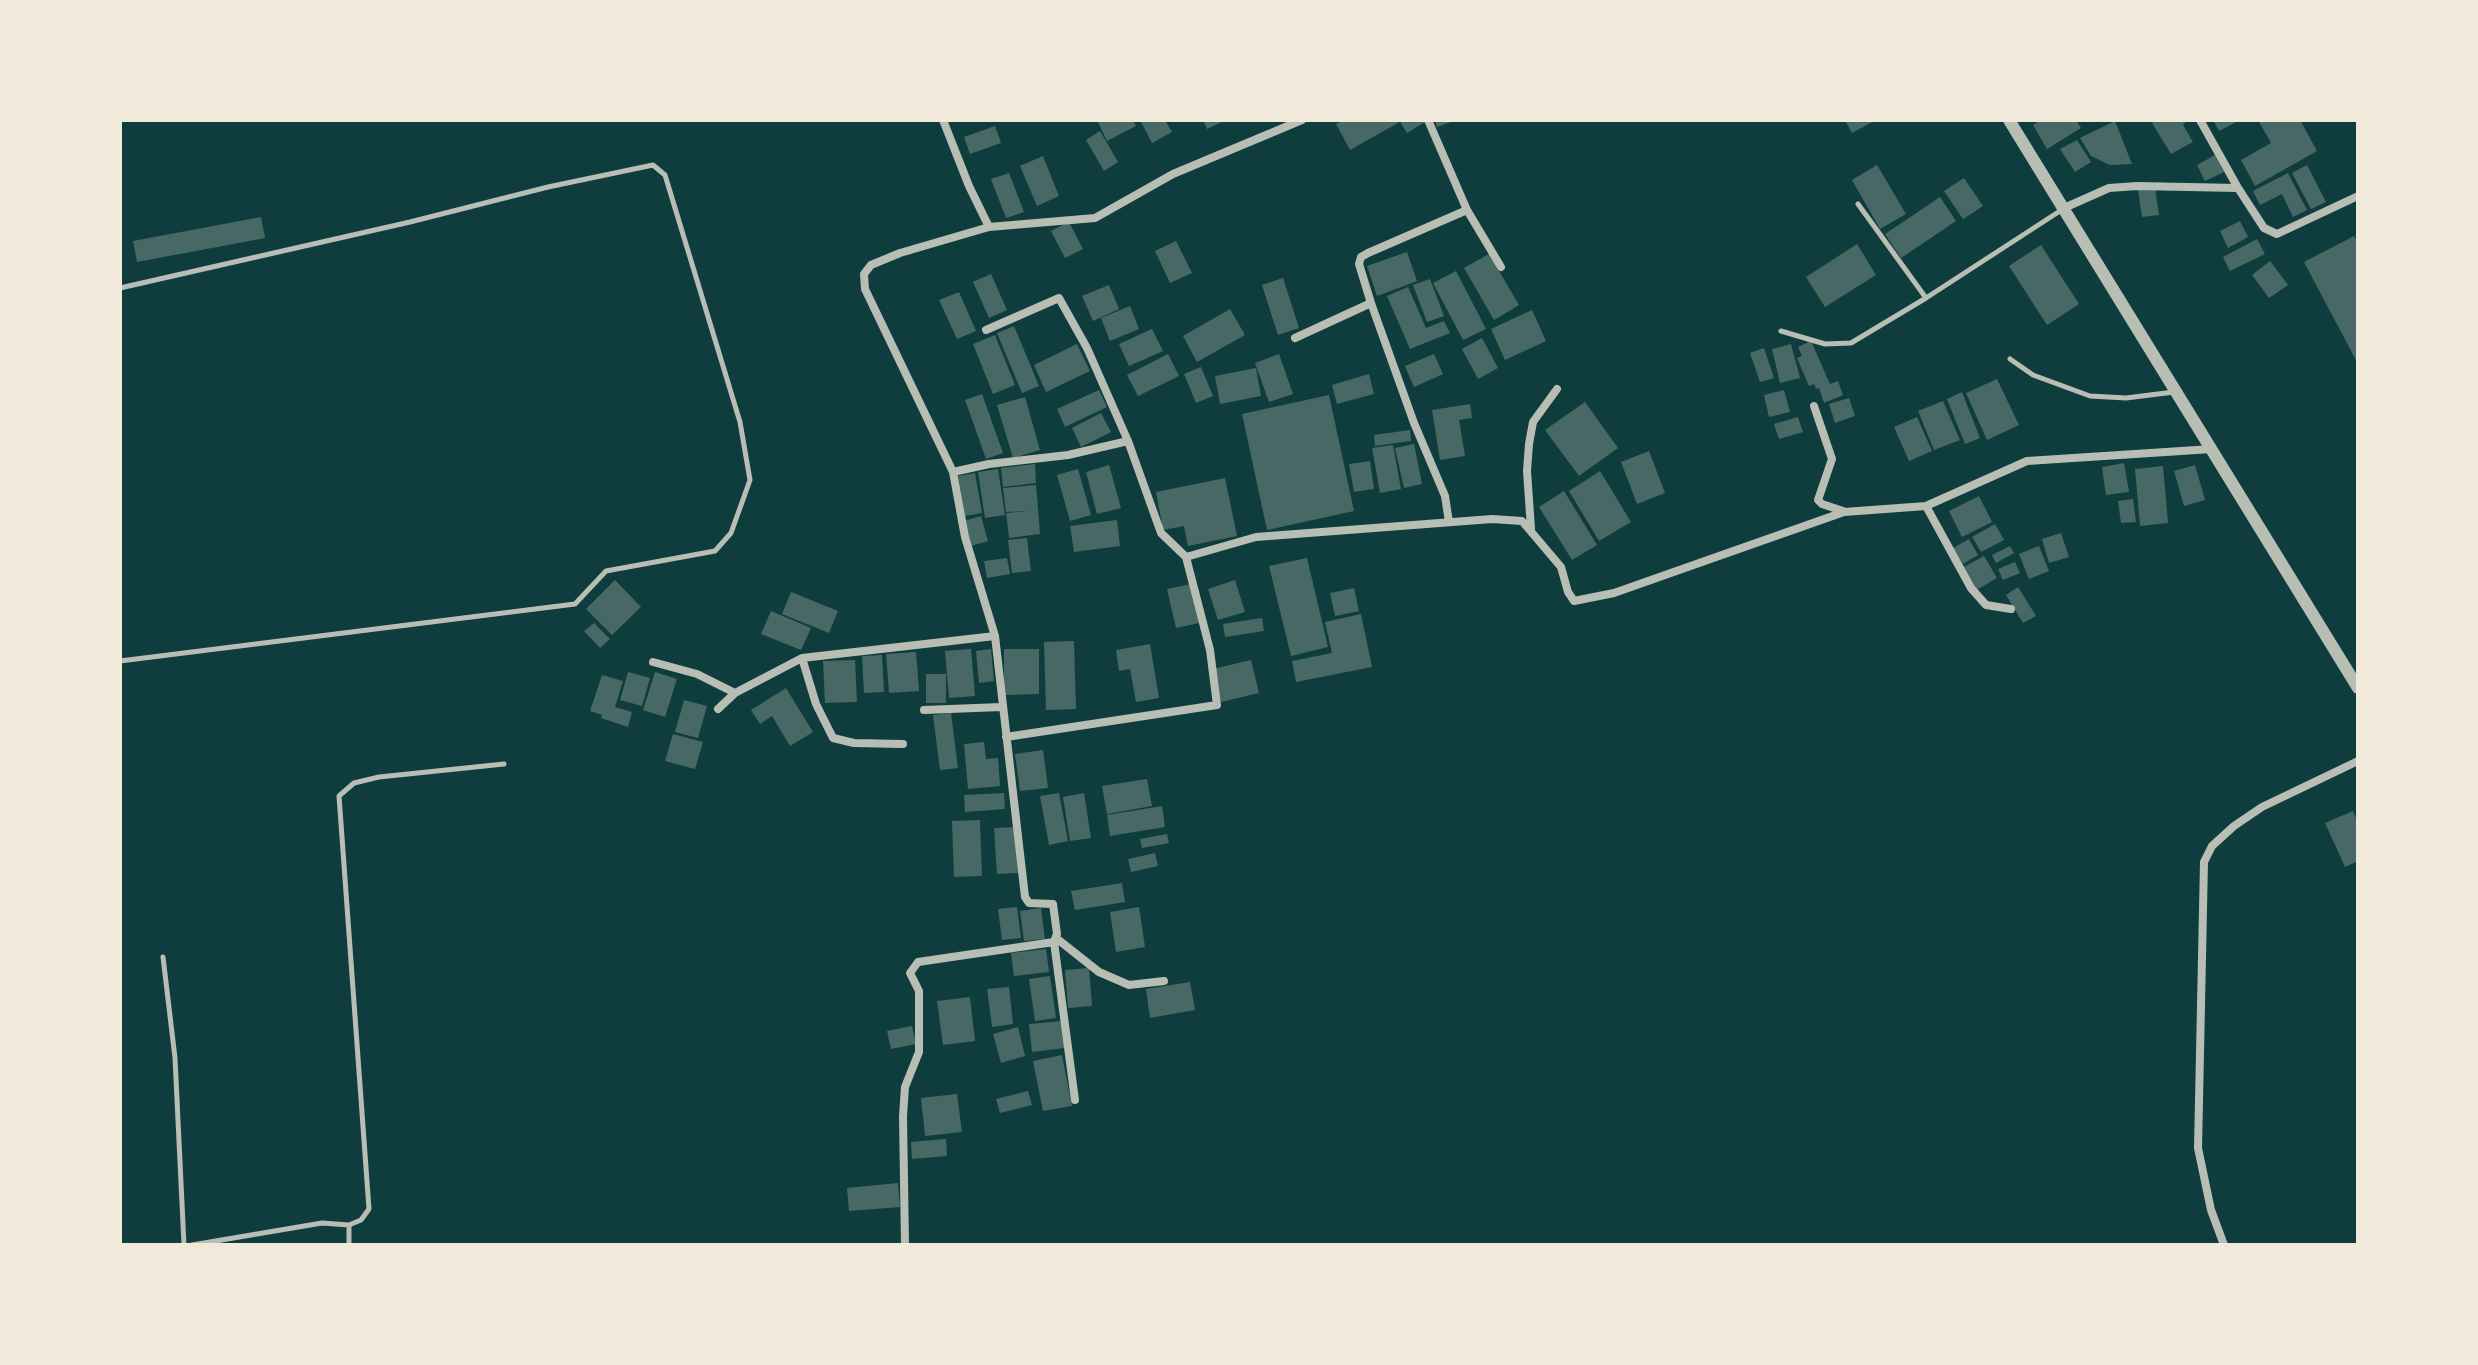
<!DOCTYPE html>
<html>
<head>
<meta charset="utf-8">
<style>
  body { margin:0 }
  #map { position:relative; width:2478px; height:1365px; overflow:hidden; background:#0f3d3e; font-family:Roboto,sans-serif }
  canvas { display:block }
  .frame { position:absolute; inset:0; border:122px solid #f1e9da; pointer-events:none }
</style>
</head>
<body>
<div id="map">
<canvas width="2478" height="1365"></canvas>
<div class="frame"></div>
</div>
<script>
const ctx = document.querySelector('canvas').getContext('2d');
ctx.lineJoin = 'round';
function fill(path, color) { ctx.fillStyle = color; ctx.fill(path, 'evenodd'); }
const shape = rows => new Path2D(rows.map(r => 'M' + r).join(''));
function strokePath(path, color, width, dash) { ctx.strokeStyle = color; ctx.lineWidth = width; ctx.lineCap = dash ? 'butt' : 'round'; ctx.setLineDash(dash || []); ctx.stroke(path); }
fill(shape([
  [1097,120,1133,120,1136,126,1107,141],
  [1140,120,1165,120,1172,132,1152,143],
  [1203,120,1226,120,1207,129],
  [1344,120,1396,120,1398,123,1350,150,1336,124],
  [1399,120,1424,120,1425,122,1407,133],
  [1435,120,1457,120,1437,127],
  [1845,120,1876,120,1852,133],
  [2041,120,2076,120,2081,128,2047,149,2033,125],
  [2157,120,2183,120,2185,123,2183,125,2193,142,2171,154,2152,123],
  [2213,120,2240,120,2219,131],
  [2258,120,2300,120,2317,151,2255,186,2241,160,2271,143],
  [2115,121,2132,164,2110,165,2091,156,2080,138],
  [995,126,1001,143,970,154,964,137],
  [1100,131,1118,162,1104,171,1086,140],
  [2077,140,2091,162,2075,172,2060,149],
  [2215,155,2224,172,2205,181,2197,165],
  [1043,156,1059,196,1037,206,1020,166],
  [1877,165,1906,214,1880,229,1852,180],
  [2307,165,2326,202,2311,209,2292,173],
  [1009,173,1024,212,1006,218,991,179],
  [2288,173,2307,210,2293,217,2282,194,2260,205,2253,191],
  [1964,178,1983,206,1963,219,1944,191],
  [2155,187,2159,215,2142,217,2138,190],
  [1940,197,1956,221,1901,258,1885,234],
  [261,217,265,238,137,262,133,241],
  [2240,221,2248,237,2228,248,2220,231],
  [1069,222,1083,249,1065,258,1051,231],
  [2354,236,2358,243,2358,364,2304,262],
  [2257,239,2265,254,2230,271,2223,257],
  [1176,241,1192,273,1170,283,1155,251],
  [1857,244,1876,275,1825,307,1806,277],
  [2041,245,2079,304,2047,325,2009,266],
  [1407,252,1417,281,1377,296,1367,266],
  [1489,254,1519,305,1494,320,1464,268],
  [2270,261,2288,285,2269,298,2252,275],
  [1456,271,1486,329,1463,340,1433,283],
  [991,274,1007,310,989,318,973,282],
  [1283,278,1299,328,1278,335,1262,285],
  [1430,279,1444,316,1427,322,1413,285],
  [1109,285,1119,309,1093,321,1082,296],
  [1408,287,1426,328,1444,321,1450,333,1410,349,1387,296],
  [959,292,976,331,957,339,939,300],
  [1130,306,1139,329,1110,341,1101,318],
  [1230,309,1245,335,1197,362,1183,336],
  [1532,310,1546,341,1505,360,1491,329],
  [1014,326,1039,386,1022,393,997,333],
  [1152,329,1163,351,1129,366,1119,344],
  [995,335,1015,385,993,394,973,344],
  [1482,338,1498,368,1478,379,1462,349],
  [1811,341,1830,384,1838,381,1843,395,1824,403,1819,388,1816,389,1814,384,1809,386,1797,358,1802,356,1798,347],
  [1077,344,1090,371,1046,392,1034,365],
  [1791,344,1800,378,1780,383,1772,349],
  [1764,348,1774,378,1760,382,1750,353],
  [1168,354,1179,376,1138,396,1127,375],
  [1279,354,1293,394,1269,402,1255,363],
  [1434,354,1443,374,1414,387,1405,366],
  [1201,367,1213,396,1196,403,1184,374],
  [1256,368,1261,396,1220,404,1215,376],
  [1369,374,1374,394,1337,404,1332,385],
  [1997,379,2019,425,1987,440,1966,393],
  [1099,390,1107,407,1065,427,1057,409],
  [1784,390,1790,412,1769,417,1764,395],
  [1962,392,1980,438,1965,444,1947,399],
  [982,394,1003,453,986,459,965,400],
  [1329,395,1354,511,1267,530,1242,414],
  [1025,397,1040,450,1013,458,997,405],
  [1849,398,1855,416,1835,423,1829,404],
  [1943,401,1960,440,1934,450,1918,411],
  [1585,402,1618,448,1579,476,1545,430],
  [1470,404,1472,418,1459,420,1465,456,1440,460,1432,410],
  [1101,413,1111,432,1081,447,1072,428],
  [1798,417,1803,432,1779,439,1774,424],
  [1917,417,1932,451,1909,461,1894,427],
  [1410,430,1411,441,1375,446,1374,435],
  [1414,444,1422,484,1404,488,1395,448],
  [1393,445,1401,489,1380,493,1372,448],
  [1649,451,1665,493,1637,504,1621,462],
  [1370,461,1374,489,1354,492,1349,464],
  [2124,463,2129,492,2106,495,2102,467],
  [1035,464,1036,483,1003,487,1001,468],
  [1109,465,1121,508,1097,514,1086,472],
  [2195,465,2205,500,2184,506,2174,471],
  [2163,466,2168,523,2140,526,2135,469],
  [998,469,1005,515,985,518,978,472],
  [1078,469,1091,515,1070,521,1057,475],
  [1600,471,1631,522,1599,541,1569,491],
  [975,473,982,513,965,516,958,476],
  [1225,478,1237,536,1188,546,1184,526,1163,530,1156,492],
  [1036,485,1040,534,1009,538,1006,513,1028,511,1006,512,1003,488],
  [1564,491,1597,545,1572,560,1539,507],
  [1979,496,1992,522,1962,537,1949,511],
  [2133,499,2136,522,2121,523,2118,501],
  [981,516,988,541,971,546,964,521],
  [1117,520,1120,546,1074,552,1070,526],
  [1995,524,2004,540,1981,552,1972,537],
  [2061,533,2069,557,2049,563,2042,539],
  [1027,538,1031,571,1012,573,1008,540],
  [1969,539,1978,555,1963,564,1953,548],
  [2010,546,2014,553,1996,563,1992,555],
  [2039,546,2049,571,2029,579,2019,554],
  [1984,556,1997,578,1975,591,1962,568],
  [1007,558,1010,574,987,578,984,561],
  [1307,558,1328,647,1291,656,1269,566],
  [2015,562,2020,573,2003,580,1998,569],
  [615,580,641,607,612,635,586,609],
  [1235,580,1245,612,1218,620,1208,589],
  [1191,584,1199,623,1176,628,1167,589],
  [2018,587,2036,616,2023,623,2006,595],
  [1354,588,1359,611,1335,616,1330,593],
  [791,592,838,611,829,633,782,614],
  [771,611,811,628,801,650,761,634],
  [1361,614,1372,667,1296,682,1292,661,1332,653,1325,622],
  [1262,618,1264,631,1225,637,1223,624],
  [594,623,610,639,600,648,584,631],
  [1074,641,1076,709,1046,710,1044,642],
  [1150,644,1159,698,1136,702,1130,669,1119,671,1116,650],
  [971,649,975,696,949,698,945,651],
  [991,649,994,681,979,683,976,651],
  [1004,649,1039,649,1039,694,1004,695],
  [916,652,919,691,889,693,886,654],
  [882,655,884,692,864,693,862,656],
  [855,660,857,702,825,703,823,661],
  [1251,660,1259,693,1221,702,1213,669],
  [628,672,650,678,642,706,620,700],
  [655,672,677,679,665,717,643,710],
  [926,674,946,674,946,703,926,703],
  [602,675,623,681,615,707,632,712,628,727,601,718,602,715,590,711],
  [786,688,813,732,790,746,772,716,760,724,751,710],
  [684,700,707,706,698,738,675,732],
  [951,713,958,768,940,770,933,715],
  [673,734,703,742,695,769,665,761],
  [984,742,986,759,998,758,1000,786,968,789,964,744],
  [1043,750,1048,788,1020,791,1015,754],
  [1147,779,1152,806,1107,814,1102,786],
  [1004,793,1005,809,965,812,964,795],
  [1059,793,1068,841,1049,845,1040,796],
  [1084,793,1091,838,1070,841,1063,797],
  [1162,806,1165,827,1110,836,1107,815],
  [2353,811,2358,823,2358,861,2345,867,2325,823],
  [980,820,982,876,954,877,952,821],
  [1016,827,1018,873,997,874,994,828],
  [1167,834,1169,843,1142,848,1140,839],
  [1155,853,1158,866,1131,872,1128,859],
  [1122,883,1125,902,1075,910,1071,891],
  [1017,907,1021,938,1002,940,998,909],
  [1139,907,1145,947,1116,952,1110,912],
  [1041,908,1045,939,1024,941,1020,911],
  [1046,949,1049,972,1014,976,1011,953],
  [1089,968,1092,1006,1068,1008,1065,970],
  [1050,976,1056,1018,1035,1021,1029,979],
  [1190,982,1195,1010,1150,1018,1146,989],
  [1009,987,1013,1024,992,1027,987,989],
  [970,997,975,1041,943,1045,937,1001],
  [1062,1021,1065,1048,1032,1052,1029,1024],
  [912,1026,916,1044,891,1049,887,1031],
  [1018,1027,1025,1056,1001,1063,993,1034],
  [1062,1055,1072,1106,1043,1111,1033,1061],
  [1028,1091,1032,1105,1000,1113,996,1099],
  [957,1094,962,1132,925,1136,921,1098],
  [946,1139,947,1156,912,1159,911,1142],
  [898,1183,900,1207,849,1211,847,1188]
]), '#486865');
strokePath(shape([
  [1858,204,1926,298],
  [120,288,410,222,548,187,653,165,665,175,740,422,750,480,731,533,715,551,606,571,575,604,120,661],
  [1781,331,1825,344,1851,343,1926,298,2063,209],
  [2010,359,2033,375,2090,396,2126,398,2174,392],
  [163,957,175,1058,184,1245],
  [349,1225,349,1245],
  [192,1245,322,1223,349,1225,361,1220,369,1209,339,796,354,783,379,777,504,764]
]), '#b8beb3', 5);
strokePath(shape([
  [943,120,969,186,989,227],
  [1428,120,1467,210,1501,267],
  [2200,120,2238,188],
  [2064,208,2109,188,2137,186,2238,188,2264,228,2277,234,2358,196],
  [986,330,1059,298,1087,348,1128,441,1161,533,1186,557,1256,537,1492,519,1522,521,1561,567,1568,592,1574,601,1614,593,1844,512,1926,506,2027,461,2212,449],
  [1295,338,1371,303],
  [1814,406,1832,459,1818,500,1822,504,1843,511],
  [953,472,989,464,1068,455,1128,441],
  [1926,506,1971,588,1986,605,2011,609],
  [1449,522,1445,496,1414,423,1371,303,1359,264,1361,257,1368,253,1467,210],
  [1531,529,1527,471,1529,444,1533,422,1557,389],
  [802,658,816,704,833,738,854,743,903,744],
  [653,662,697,674,735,693],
  [718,709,735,693,802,658,995,636],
  [924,710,1001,707],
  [1006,737,1217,705,1210,650,1186,557],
  [1056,938,1099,972,1129,985,1164,981],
  [1054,942,1075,1100],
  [905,1245,903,1116,905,1087,919,1052,919,991,910,973,918,962,1054,942,1057,934,1053,904,1029,903,1025,897,995,636,965,537,953,472,865,289,864,274,871,265,900,253,989,227,1095,218,1173,174,1302,120],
  [2224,1245,2211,1210,2198,1148,2204,862,2212,846,2234,826,2262,807,2358,761]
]), '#b8beb3', 8);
strokePath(shape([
  [2009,120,2358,688]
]), '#b8beb3', 12);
</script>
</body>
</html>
